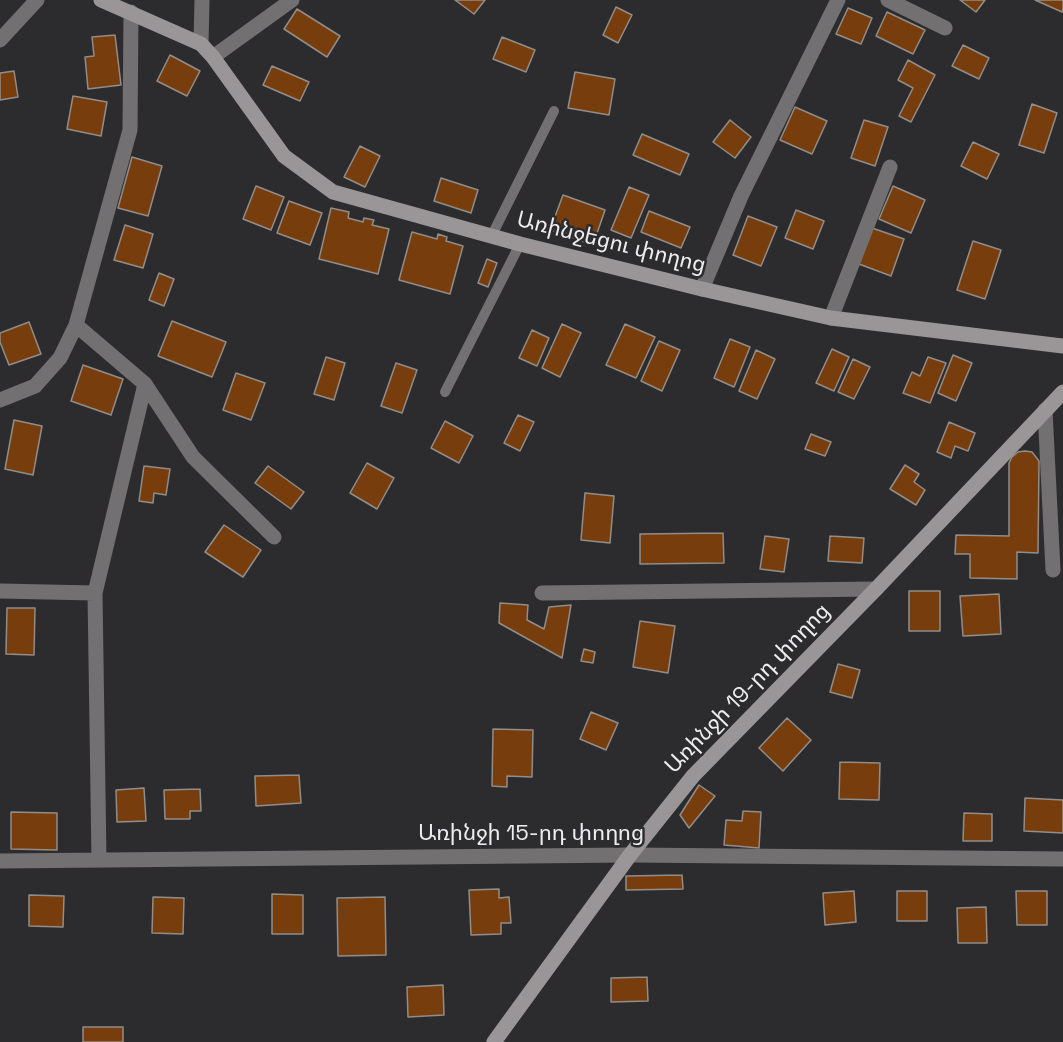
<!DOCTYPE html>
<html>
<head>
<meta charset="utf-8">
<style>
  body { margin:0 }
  canvas { display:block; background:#2c2c2f }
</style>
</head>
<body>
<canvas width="1063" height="1042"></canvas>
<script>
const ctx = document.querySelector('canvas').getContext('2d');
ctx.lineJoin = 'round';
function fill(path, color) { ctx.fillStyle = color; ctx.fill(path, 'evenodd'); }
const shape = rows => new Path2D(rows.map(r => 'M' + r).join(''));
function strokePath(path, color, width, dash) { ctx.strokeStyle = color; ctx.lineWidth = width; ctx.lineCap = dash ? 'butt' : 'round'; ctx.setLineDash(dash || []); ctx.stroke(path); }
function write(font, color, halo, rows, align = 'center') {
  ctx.font = font + ' "Space Grotesk","Noto Sans Armenian",sans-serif'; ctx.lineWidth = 5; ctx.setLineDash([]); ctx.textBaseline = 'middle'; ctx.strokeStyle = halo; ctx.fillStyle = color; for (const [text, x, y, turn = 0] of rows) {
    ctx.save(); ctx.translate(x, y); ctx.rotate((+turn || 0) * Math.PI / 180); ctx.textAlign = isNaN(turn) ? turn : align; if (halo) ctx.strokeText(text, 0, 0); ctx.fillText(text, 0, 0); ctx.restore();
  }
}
const building = shape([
  [455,0,485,0,474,14,455,0],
  [960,0,985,0,976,12,960,0],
  [1035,0,1063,0,1063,9,1062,12,1035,0],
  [616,7,632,15,618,43,603,35,616,7],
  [848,8,872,18,861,44,836,34,848,8],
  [297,9,340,36,327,57,284,29,297,9],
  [887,12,925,30,913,54,876,36,887,12],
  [115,35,121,85,88,89,85,57,94,56,92,37,115,35],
  [502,37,535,50,526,72,493,59,502,37],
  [963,45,989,58,979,79,952,66,963,45],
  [170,55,200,71,187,96,157,81,170,55],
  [908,60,935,75,911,122,899,116,913,88,898,80,908,60],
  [272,66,309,82,300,101,263,85,272,66],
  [14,71,18,97,0,100,0,73,14,71],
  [575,72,615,79,609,115,568,108,575,72],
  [73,96,107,102,101,136,67,129,73,96],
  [1032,104,1057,113,1044,153,1019,145,1032,104],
  [795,107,827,121,812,154,780,140,795,107],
  [730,120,751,137,735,158,713,142,730,120],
  [864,120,888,127,875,166,851,158,864,120],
  [642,134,689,154,680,175,633,155,642,134],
  [973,142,999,154,987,179,961,166,973,142],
  [360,146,380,156,365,187,344,177,360,146],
  [132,157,162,166,148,216,118,208,132,157],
  [441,178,478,190,471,213,434,201,441,178],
  [256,186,284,197,271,230,243,219,256,186],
  [893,186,925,200,911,233,879,219,893,186],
  [629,187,649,195,631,238,611,230,629,187],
  [563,195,605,210,593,245,550,230,563,195],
  [289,201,322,213,310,245,277,233,289,201],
  [331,208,349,212,348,218,363,222,364,218,374,220,372,225,389,229,378,274,319,259,331,208],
  [796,210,824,221,813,249,785,238,796,210],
  [649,211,690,227,681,248,641,232,649,211],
  [748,216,777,227,761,266,733,255,748,216],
  [125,225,153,234,143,268,114,260,125,225],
  [872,228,904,239,891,276,859,264,872,228],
  [412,232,437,239,438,234,447,237,446,241,463,246,450,294,399,280,412,232],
  [973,241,1001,250,985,299,957,290,973,241],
  [487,259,497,263,488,287,478,283,487,259],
  [159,273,174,279,164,306,149,300,159,273],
  [172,321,226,342,212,377,158,356,172,321],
  [29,322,41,354,9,365,0,342,0,333,29,322],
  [562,324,581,333,560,377,542,368,562,324],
  [625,324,655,337,636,378,606,365,625,324],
  [532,330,549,338,537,366,519,358,532,330],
  [730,339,750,347,734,387,714,378,730,339],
  [659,341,680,350,662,391,641,381,659,341],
  [832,349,849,357,834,391,816,383,832,349],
  [756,350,775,359,757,399,739,391,756,350],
  [953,355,972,363,956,401,938,393,953,355],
  [326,357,345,363,334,400,314,394,326,357],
  [928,357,946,363,930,403,903,393,912,372,920,376,928,357],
  [853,359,870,367,854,399,838,392,853,359],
  [396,363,417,370,402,413,381,406,396,363],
  [83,365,123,379,111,415,71,401,83,365],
  [236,373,265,383,251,420,223,410,236,373],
  [518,415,534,422,520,451,504,443,518,415],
  [14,420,42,426,33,475,5,469,14,420],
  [445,421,473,436,459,463,431,448,445,421],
  [949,422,975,433,968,451,955,446,951,458,937,452,949,422],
  [811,434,831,442,825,456,805,449,811,434],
  [1025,451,1032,452,1039,461,1038,553,1017,552,1017,579,970,578,970,554,955,554,956,535,1009,536,1009,463,1012,457,1018,452,1025,451],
  [367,463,394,478,377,509,350,493,367,463],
  [905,465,919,474,914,482,925,490,916,505,890,489,905,465],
  [144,466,170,469,166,495,154,493,153,503,139,501,144,466],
  [268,466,304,492,291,509,255,483,268,466],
  [585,493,614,496,610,543,581,540,585,493],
  [224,525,261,550,243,577,205,552,224,525],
  [723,533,724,563,640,564,640,534,723,533],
  [765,536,789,539,784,572,760,569,765,536],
  [830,536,864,538,862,563,828,561,830,536],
  [909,591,940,591,940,631,909,631,909,591],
  [999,594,1001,634,963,636,960,596,999,594],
  [500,603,528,605,527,620,544,629,549,607,571,605,562,658,499,623,500,603],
  [7,608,35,608,34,655,6,654,7,608],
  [640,621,675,626,668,673,633,667,640,621],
  [584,649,595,652,593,663,581,661,584,649],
  [838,664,860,670,852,698,830,692,838,664],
  [591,712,618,723,606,750,580,739,591,712],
  [787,718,811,740,783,771,759,748,787,718],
  [493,729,533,730,532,777,507,776,507,787,492,786,493,729],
  [840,762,880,763,879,800,839,799,840,762],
  [299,775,301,803,256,806,255,776,299,775],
  [699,785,715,796,689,828,680,815,699,785],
  [144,788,146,821,117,822,116,790,144,788],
  [200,789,201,811,190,811,190,819,165,819,164,790,200,789],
  [1025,798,1063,800,1063,833,1024,831,1025,798],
  [743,811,761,812,759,848,724,845,726,820,742,821,743,811],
  [11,812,57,813,57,850,11,849,11,812],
  [964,813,992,814,992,841,963,841,964,813],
  [682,875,683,889,626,890,626,876,682,875],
  [499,889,499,898,509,897,511,923,501,923,501,934,471,935,469,890,499,889],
  [854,891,856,922,825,925,823,893,854,891],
  [897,891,927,891,927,921,897,921,897,891],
  [1016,891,1047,891,1047,925,1017,925,1016,891],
  [272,894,303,895,303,934,272,934,272,894],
  [29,895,64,896,63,927,29,926,29,895],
  [153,897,184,898,183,934,152,933,153,897],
  [385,897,386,955,338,956,337,898,385,897],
  [986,907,987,943,958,943,957,908,986,907],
  [647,977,648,1001,611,1002,611,978,647,977],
  [443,985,444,1015,408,1017,407,987,443,985],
  [83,1027,123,1027,123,1042,83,1042,83,1027]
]);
fill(building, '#783d0c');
strokePath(building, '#908d8a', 1.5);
strokePath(shape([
  [491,237,554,111],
  [445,392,520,244]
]), '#727071', 10);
strokePath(shape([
  [888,0,945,28],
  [0,40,37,0],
  [201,44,202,0],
  [213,57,292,0],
  [702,289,741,196,838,0],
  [831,318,890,167],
  [76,325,145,384,193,457,274,537],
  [0,400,35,386,60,358,76,325,130,130,131,12],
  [1045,410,1053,570],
  [0,591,95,593],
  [542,593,876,589],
  [99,860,95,593,145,384],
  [0,861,630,855,1063,859]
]), '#727071', 15);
strokePath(shape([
  [101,0,201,44,213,57,284,156,333,192,520,244,702,289,831,318,1063,346],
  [494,1042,630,855,693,776,876,589,1063,392]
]), '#9a9697', 15);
write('22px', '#ededef', '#2c2c2f', [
  ["Առինջեցու փողոց",611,243,14],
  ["Առինջի 19-րդ փողոց",748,689,-46],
  ["Առինջի 15-րդ փողոց",531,834]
]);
</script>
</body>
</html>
